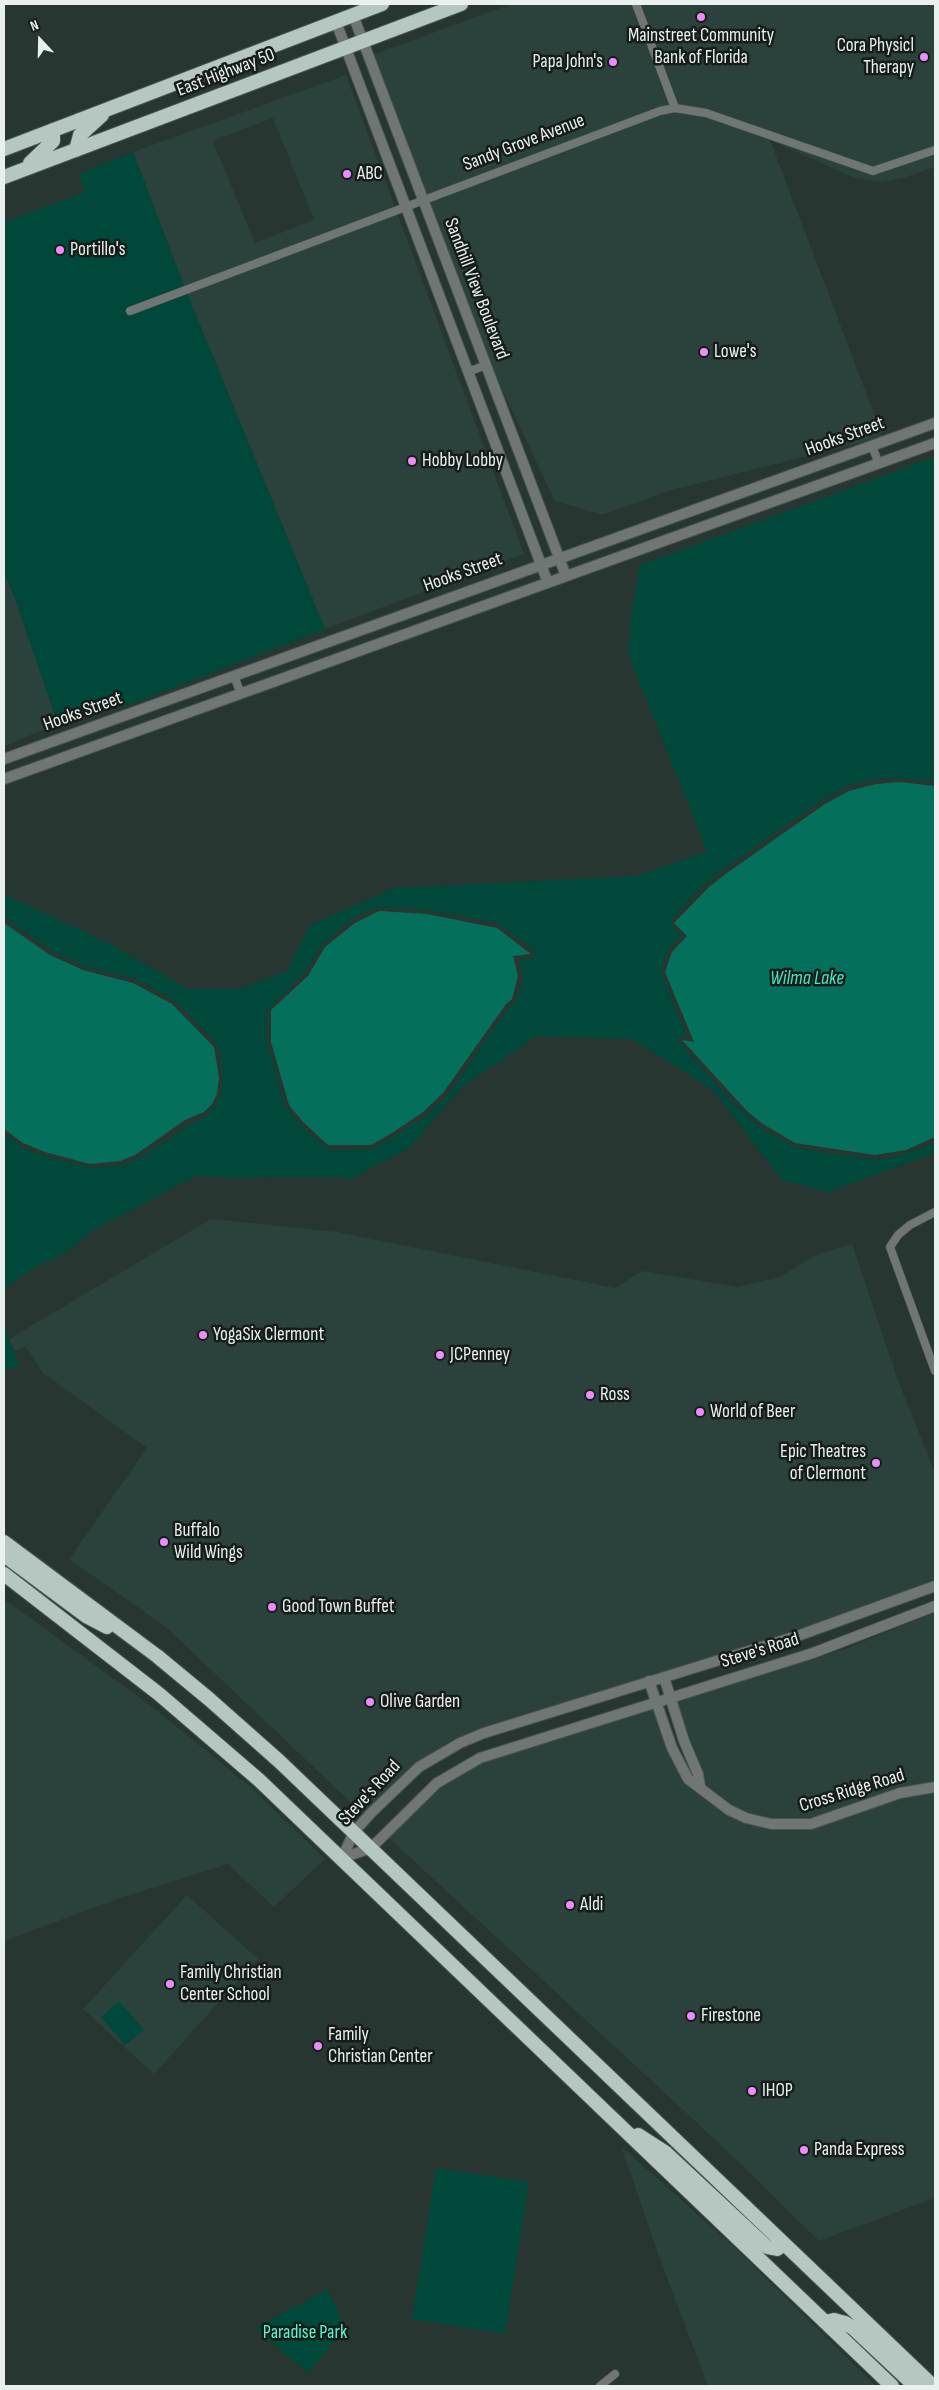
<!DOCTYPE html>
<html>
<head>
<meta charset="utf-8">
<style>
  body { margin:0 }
  #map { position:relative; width:939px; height:2390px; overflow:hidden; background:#283631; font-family:"Sofia Sans Condensed",sans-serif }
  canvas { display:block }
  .frame { position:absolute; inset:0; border:5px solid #e8f1ee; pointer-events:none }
  .north { position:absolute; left:15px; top:15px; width:50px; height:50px; -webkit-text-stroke:4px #161c1a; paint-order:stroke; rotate:339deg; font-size:14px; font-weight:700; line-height:20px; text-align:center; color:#e8f1ee }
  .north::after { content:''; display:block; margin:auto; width:18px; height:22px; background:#e8f1ee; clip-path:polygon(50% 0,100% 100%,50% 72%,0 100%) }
</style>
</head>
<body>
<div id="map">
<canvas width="939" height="2390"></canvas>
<div class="frame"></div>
<div class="north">N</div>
</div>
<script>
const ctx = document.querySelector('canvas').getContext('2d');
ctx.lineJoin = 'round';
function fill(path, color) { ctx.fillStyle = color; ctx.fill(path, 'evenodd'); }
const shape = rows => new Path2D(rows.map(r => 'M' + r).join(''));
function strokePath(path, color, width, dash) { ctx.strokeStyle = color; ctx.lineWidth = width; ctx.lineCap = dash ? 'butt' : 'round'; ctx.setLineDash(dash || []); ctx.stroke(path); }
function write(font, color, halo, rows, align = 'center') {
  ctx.font = font + ' "Sofia Sans Condensed",sans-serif'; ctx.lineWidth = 5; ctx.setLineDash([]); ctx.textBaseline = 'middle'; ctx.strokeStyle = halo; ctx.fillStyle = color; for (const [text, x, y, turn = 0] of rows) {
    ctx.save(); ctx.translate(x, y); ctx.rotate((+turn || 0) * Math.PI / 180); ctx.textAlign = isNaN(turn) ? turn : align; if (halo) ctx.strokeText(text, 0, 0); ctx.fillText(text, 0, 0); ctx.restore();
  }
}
fill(shape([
  [511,4,935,4,935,167,903,178,881,182,855,178,770,140,883,437,668,491,602,515,555,501,490,364,373,55],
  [346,75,524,554,325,629,186,291,133,152],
  [273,118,314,220,255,243,214,144,217,139],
  [4,573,13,593,58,724,4,746],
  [211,1219,337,1232,615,1288,642,1271,738,1287,780,1277,816,1255,852,1244,899,1383,935,1473,935,1579,858,1610,461,1736,415,1763,363,1814,166,1627,69,1559,147,1448,43,1373,26,1347,14,1351,9,1339],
  [4,1599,151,1706,252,1788,325,1859,274,1907,228,1864,117,1899,4,1941],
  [935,1612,935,1781,898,1788,824,1815,795,1821,771,1819,747,1813,731,1806,705,1785,690,1748,676,1702,845,1649],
  [653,1709,670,1757,685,1783,727,1815,745,1823,771,1830,812,1829,901,1798,935,1792,935,2198,819,2241,721,2145,388,1837,432,1794,473,1767,493,1759],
  [187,1895,258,1959,154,2074,83,2009],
  [621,2146,733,2246,876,2386,708,2386,660,2259]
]), '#2b413b');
fill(shape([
  [133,152,186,291,325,629,134,703,58,724,13,593,4,573,4,222,85,192,78,174],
  [935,457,935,781,898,778,875,779,847,786,822,800,724,869,706,883,672,919,671,924,681,936,668,950,661,972,687,1037,680,1036,679,1042,731,1101,761,1128,793,1146,820,1152,876,1160,907,1154,935,1142,935,1153,828,1192,782,1180,713,1090,632,1039,537,1036,463,1086,410,1147,349,1180,342,1177,231,1178,197,1175,94,1230,65,1253,38,1266,4,1288,4,1134,22,1147,44,1156,91,1168,120,1166,137,1159,171,1138,188,1125,206,1116,214,1108,220,1097,223,1078,218,1045,174,1000,135,979,84,966,52,951,4,917,4,894,115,946,187,989,239,989,287,971,310,925,394,888,638,876,707,851,628,654,631,618,640,565],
  [377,907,427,910,498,923,533,950,535,955,533,958,519,960,523,977,521,988,515,1002,509,1007,447,1096,426,1116,394,1137,373,1149,329,1150,300,1125,285,1106,267,1043,267,1010,304,973,323,943,352,919],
  [4,1325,19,1366,4,1371],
  [119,2001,144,2030,125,2045,101,2017],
  [436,2168,529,2182,505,2334,412,2319],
  [328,2289,345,2329,308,2373,255,2328]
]), '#00483a');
fill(shape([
  [899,782,935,786,935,1137,906,1150,875,1155,795,1143,763,1124,747,1111,682,1040,694,1042,665,972,672,952,687,936,674,923,709,887,727,873,825,804,849,791,876,784],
  [379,911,427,914,497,928,531,954,513,956,518,976,512,999,506,1004,443,1093,423,1112,392,1133,371,1145,328,1145,303,1122,289,1105,271,1042,271,1010,308,976,325,947,355,923],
  [4,923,50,955,83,970,133,983,172,1004,214,1047,219,1077,217,1094,212,1104,204,1112,185,1120,135,1155,120,1161,90,1164,45,1152,23,1143,4,1129]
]), '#04705c');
const minor = shape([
  [636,4,675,108],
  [130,311,660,111,675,108,706,113,873,171,935,150],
  [468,372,486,365],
  [872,446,879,464],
  [234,676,241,694],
  [935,1212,910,1225,898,1235,890,1247,935,1371],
  [600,2386,615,2374]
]);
const tertiary = shape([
  [353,15,566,576],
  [336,22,548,583],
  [4,759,935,423],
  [4,779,935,443],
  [664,1677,684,1741,698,1774,700,1786],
  [649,1681,672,1748,688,1779,729,1810,746,1818,771,1824,811,1824,900,1793,935,1787],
  [342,1858,354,1832,372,1812,419,1767,460,1743,484,1733,800,1635,935,1586],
  [342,1858,371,1848,437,1783,480,1758,813,1653,935,1606]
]);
const trunk = shape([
  [4,149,382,4],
  [76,150,80,135,102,115],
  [30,163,53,141,53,130],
  [4,177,461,4],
  [4,1542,157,1656,209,1699,279,1761,933,2386],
  [4,1555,86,1616,107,1627],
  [4,1574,159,1694,259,1780,892,2386],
  [638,2135,666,2153,767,2247,777,2249,784,2244],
  [825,2322,834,2320,845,2323,853,2328,915,2386]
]);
strokePath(minor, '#47544f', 9);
strokePath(tertiary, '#47544f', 12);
strokePath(trunk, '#47544f', 16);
strokePath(minor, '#6f7673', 8);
strokePath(tertiary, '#6f7673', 10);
strokePath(trunk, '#b6c6c0', 14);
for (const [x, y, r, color] of [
  [701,17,5,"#ec8cfb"],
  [924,57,5,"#ec8cfb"],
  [613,62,5,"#ec8cfb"],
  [347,174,5,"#ec8cfb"],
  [60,250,5,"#ec8cfb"],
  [704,352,5,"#ec8cfb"],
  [412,461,5,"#ec8cfb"],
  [203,1335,5,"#ec8cfb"],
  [440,1355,5,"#ec8cfb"],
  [590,1395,5,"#ec8cfb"],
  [700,1412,5,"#ec8cfb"],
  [876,1463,5,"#ec8cfb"],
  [164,1542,5,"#ec8cfb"],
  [272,1607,5,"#ec8cfb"],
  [370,1702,5,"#ec8cfb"],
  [570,1905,5,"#ec8cfb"],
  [170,1984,5,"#ec8cfb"],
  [691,2016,5,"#ec8cfb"],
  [318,2046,5,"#ec8cfb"],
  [752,2091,5,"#ec8cfb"],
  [804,2150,5,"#ec8cfb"]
]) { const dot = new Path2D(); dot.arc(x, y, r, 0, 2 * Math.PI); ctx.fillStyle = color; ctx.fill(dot); strokePath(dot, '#161c1a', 2); }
write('19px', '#e8f1ee', '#161c1a', [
  ["Mainstreet Community",701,36,"center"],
  ["Bank of Florida",701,58,"center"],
  ["Cora Physicl",914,46,"right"],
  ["Therapy",914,68,"right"],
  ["Papa John's",603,62,"right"],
  ["ABC",357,174],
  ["Portillo's",70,250],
  ["Lowe's",714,352],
  ["Hobby Lobby",422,461],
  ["YogaSix Clermont",213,1335],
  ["JCPenney",450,1355],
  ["Ross",600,1395],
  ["World of Beer",710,1412],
  ["Epic Theatres",866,1452,"right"],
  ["of Clermont",866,1474,"right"],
  ["Buffalo",174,1531],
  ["Wild Wings",174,1553],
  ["Good Town Buffet",282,1607],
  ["Olive Garden",380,1702],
  ["Aldi",580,1905],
  ["Family Christian",180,1973],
  ["Center School",180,1995],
  ["Firestone",701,2016],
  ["Family",328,2035],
  ["Christian Center",328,2057],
  ["IHOP",762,2091],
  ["Panda Express",814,2150]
], 'left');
write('19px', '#e8f1ee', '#161c1a', [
  ["East Highway 50",226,73,-21],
  ["Sandy Grove Avenue",524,143,-21],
  ["Sandhill View Boulevard",476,289,69],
  ["Hooks Street",845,437,-20],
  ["Hooks Street",463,573,-20],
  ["Hooks Street",83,712,-20],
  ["Steve's Road",760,1651,-17],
  ["Cross Ridge Road",852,1791,-17],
  ["Steve's Road",370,1793,-47]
]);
write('19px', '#56f8d3', '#161c1a', [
  ["Paradise Park",305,2333]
]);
write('italic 20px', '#41e9c5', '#161c1a', [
  ["Wilma Lake",807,979]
]);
</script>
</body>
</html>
